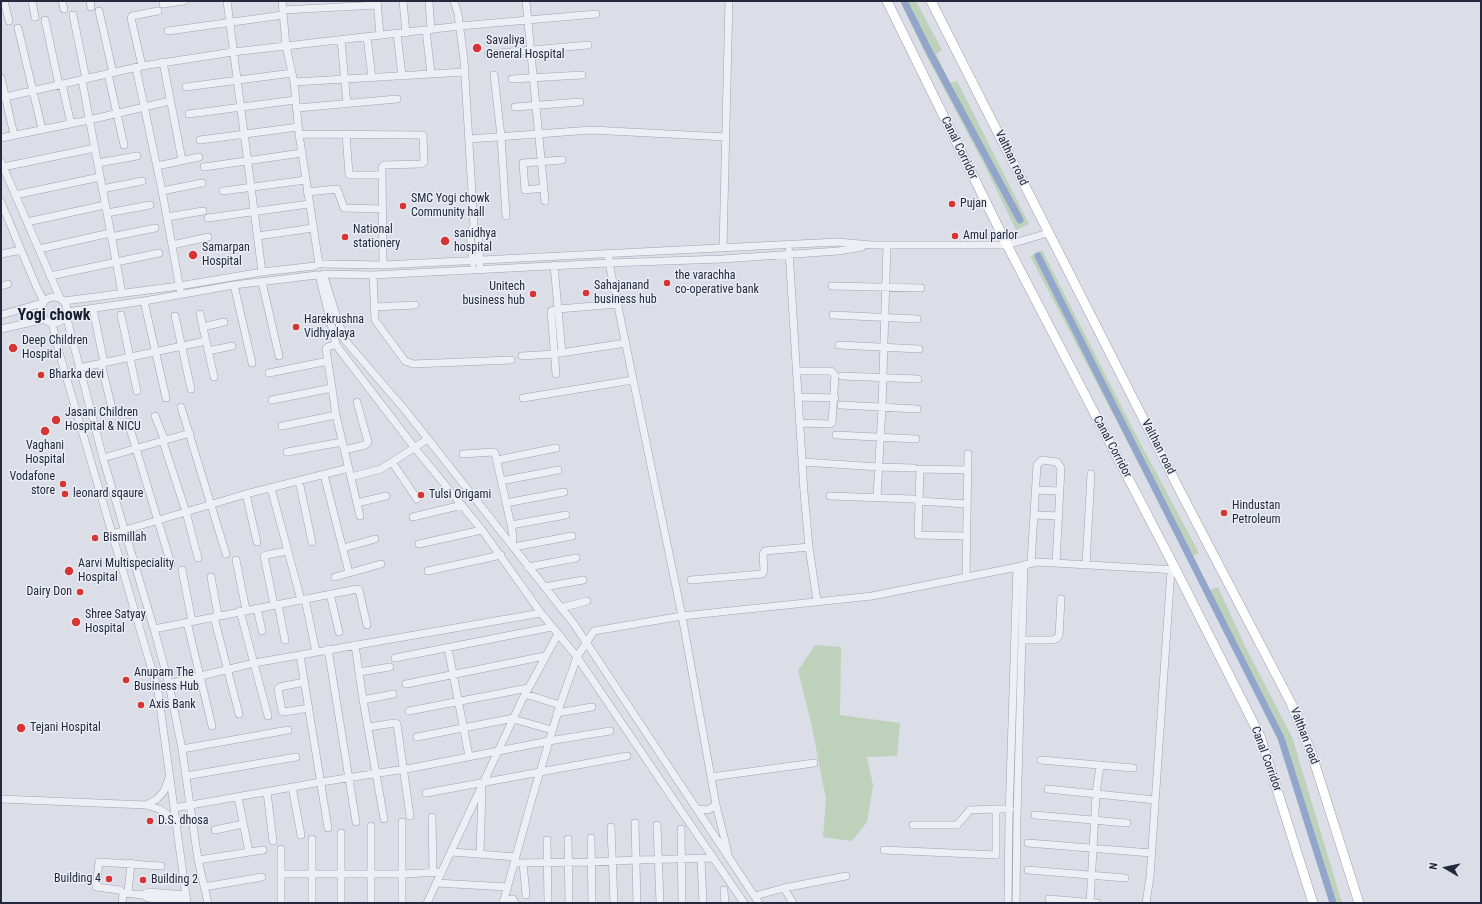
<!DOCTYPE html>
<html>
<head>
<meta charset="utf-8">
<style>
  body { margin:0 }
  #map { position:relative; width:1482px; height:904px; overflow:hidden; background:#dbdde7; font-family:"Roboto Condensed",sans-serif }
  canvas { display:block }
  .frame { position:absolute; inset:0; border:2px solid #24293d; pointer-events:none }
  .north { position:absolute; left:1426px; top:848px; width:40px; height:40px; -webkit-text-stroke:3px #eaedf4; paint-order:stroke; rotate:279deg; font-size:11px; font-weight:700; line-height:16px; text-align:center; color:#24293d }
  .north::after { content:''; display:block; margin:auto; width:14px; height:18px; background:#24293d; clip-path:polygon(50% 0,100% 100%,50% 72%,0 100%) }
</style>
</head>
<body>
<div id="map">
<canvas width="1482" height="904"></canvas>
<div class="frame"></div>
<div class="north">N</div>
</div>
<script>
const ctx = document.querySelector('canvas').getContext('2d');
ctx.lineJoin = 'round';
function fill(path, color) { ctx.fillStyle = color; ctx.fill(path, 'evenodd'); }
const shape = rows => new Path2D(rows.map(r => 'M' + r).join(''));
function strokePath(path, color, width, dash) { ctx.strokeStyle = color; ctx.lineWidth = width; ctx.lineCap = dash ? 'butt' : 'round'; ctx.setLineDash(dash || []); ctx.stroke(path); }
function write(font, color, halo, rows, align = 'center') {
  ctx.font = font + ' "Roboto Condensed",sans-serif'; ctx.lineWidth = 3; ctx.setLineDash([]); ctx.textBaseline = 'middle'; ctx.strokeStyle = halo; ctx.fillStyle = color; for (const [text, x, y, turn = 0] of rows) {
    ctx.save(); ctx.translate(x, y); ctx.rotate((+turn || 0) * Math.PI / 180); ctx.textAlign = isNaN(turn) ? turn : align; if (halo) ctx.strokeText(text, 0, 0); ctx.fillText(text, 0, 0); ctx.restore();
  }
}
fill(shape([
  [900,1,916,1,942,50,936,54,950,83,957,81,1029,224,1016,230,985,166,925,53],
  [1042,250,1134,431,1199,553,1193,556,1210,590,1218,587,1245,646,1292,737,1342,903,1332,903,1321,863,1283,737,1273,715,1177,536,1030,256],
  [815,645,841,647,840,715,900,723,897,756,867,757,873,785,867,822,852,841,823,837,826,799,812,727,798,671]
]), '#bdd1bb');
strokePath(shape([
  [904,1,929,51,1020,220],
  [1038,256,1281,738,1333,903]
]), '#92a5ca', 7);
const minor = shape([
  [4,1,9,21],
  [32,1,35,17],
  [62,1,64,9],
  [90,1,91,7],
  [227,1,262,272],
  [282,1,286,46,294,82,299,134,319,264],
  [377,1,380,35],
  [403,1,406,33],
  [429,1,431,30],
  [454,1,458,14,464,60,474,226,470,233,473,263],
  [526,1,545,201],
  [163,4,184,1],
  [283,10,377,5],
  [99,11,113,73],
  [73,15,86,79],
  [45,20,59,85],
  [18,28,42,129],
  [426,30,431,74],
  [168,31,283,15],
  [397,34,402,76],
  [367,37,372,78],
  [341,40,347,104],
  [488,54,588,45],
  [163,62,182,160],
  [142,66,131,18,132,16,158,11],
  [136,68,162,191,180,289],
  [108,74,124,145],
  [494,75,501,136,506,216],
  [1,78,14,135],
  [512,79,582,75],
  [82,80,122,293],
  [294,82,465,72],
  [62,84,71,124],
  [186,87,292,73],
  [1,98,142,66,233,52,460,26,596,14],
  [515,107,580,102],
  [297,108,397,99],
  [189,114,295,100],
  [299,134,423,135,424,162,421,164,384,165,382,167,383,265],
  [346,134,349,174,351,175,382,175],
  [1,138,89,120,170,101],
  [470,139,591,130,726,137],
  [200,140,298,127],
  [1,162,60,298],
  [98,163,137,156],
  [157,166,199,157],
  [3,167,95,148],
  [204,167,302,153],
  [544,188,525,190,523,163,562,160],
  [102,189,142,181],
  [162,191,202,183],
  [223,191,306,180],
  [307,192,337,189,344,208,383,209],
  [15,195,100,177],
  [1,202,37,288,44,301],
  [107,213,150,205],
  [167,217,203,211],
  [208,218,309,204],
  [27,222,105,205],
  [474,226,478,233,480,264],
  [258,236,313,228],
  [111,237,155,228],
  [172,245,208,237],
  [723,248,729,1],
  [39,249,110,233],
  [789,251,804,492,809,547,817,601],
  [609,253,609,263,682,616,716,805,728,853],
  [1,254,21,250],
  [322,264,383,265,837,242,872,245,1007,245,1048,233],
  [554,265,562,353],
  [323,274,344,339,405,410,574,624,759,903],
  [324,274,373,275,609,263,722,259,838,251,862,247],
  [319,275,336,344,339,349,414,447,482,530,541,613,577,657,669,793,744,903],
  [373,275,375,320,405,361,413,364,511,360],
  [50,276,159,253],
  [262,282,279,356],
  [234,285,252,363],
  [1,286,8,284],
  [832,286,921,288],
  '41 310a13 13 0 1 1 26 0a13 13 0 1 1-26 0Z',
  [64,301,179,286,262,272,315,266],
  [144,301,166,398],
  [374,307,415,305],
  [93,309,104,363],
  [67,312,144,301,234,285,317,275],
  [200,314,214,377],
  [1,315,42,303],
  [66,315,103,458,154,629,169,684,182,749,198,860,208,903],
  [121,315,137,391],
  [833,315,917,319],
  [175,316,191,389],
  [52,323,59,352,158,691,187,903],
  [203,327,224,322],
  [1,329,45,319],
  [336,344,328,347,326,349,332,388,336,415,360,516],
  [839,345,919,349],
  [208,351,232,346],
  [522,356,554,354,626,343],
  [101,363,113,413],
  [79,368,206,341],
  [797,371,831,371,835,375,832,423,829,424,800,423],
  [269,373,328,361],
  [556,374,551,311,558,309,618,304],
  [842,376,918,379],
  [799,397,835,398],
  [523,398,633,380],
  [272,400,332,388],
  [841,405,917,409],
  [181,407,226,554],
  [155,416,165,441],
  [128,422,171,564],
  [282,426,336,415],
  [836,435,916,439],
  [163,442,186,512,198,558],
  [344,450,365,445,368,442,357,402],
  [287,452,342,442],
  [463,454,493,452,495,453,511,525,513,536,512,545],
  [103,458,190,433],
  [497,460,556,448],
  [392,462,417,499],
  [803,462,879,467,914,468],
  [324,475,349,573],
  [351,477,381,469,428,439],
  [299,481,312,542],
  [501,481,558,470],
  [271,488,301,600],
  [1035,490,1060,491],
  [246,494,257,542],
  [830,496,913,499],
  [877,497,882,407,887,245],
  [918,501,967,504],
  [357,503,386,496],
  [506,503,564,492],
  [1034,515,1059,516],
  [413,517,462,505],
  [511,525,566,515],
  [112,534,246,494,349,468],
  [966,536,918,535,920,469,968,470],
  [419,544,482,530],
  [514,547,572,536],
  [343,548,375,539],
  [236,560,246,610],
  [1031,563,1037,465,1042,460,1057,462,1061,468,1056,563],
  [1086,565,1091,474],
  [528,567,576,558],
  [182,570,192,621],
  [428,571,501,555],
  [211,577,218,615],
  [335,577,381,564],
  [966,577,968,454],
  [691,580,762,574,764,571,763,554,765,551,809,547],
  [544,587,583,580],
  [330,594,339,632],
  [305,599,316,652],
  [278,604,285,640],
  [274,605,264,556,266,555,288,551],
  [257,608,262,631],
  [561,608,587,601],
  [240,611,268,716],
  [214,617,239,714],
  [187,622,212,726],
  [154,629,357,589,359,590,367,625],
  [1022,640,1051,640,1056,639,1059,636,1061,599],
  [355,645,363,700,384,819],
  [448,648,469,756],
  [328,649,356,822],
  [300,655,328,828],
  [395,658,552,627],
  [359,672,390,667],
  [304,682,280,687,278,689,282,711,284,712,309,708],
  [406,684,545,656],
  [156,687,254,663,541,613],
  [525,694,560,705],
  [363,700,393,694],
  [409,711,528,688],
  [557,713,592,707],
  [513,719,552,730],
  [368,727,395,723,397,724,410,816],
  [417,737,514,718],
  [182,749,288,730],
  [1041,760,1133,768],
  [186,776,296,757],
  [711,777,814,763],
  [292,787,301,835],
  [1048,789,1155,800],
  [267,792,273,841],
  [426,793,627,756],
  [238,797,249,852],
  [1,799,146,805,159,809,168,815,176,825],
  [146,805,157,799,164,791,169,778],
  [174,808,321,782,412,768,549,741,610,731],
  [697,809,708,810,716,805],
  [1035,815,1127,823],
  [432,817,433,873],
  [402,822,402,903],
  [635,823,637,903],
  [657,825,660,903],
  [913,825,957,825,970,810,996,809],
  [371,826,371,903],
  [611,827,614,903],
  [681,829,682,903],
  [215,830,243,824],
  [591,838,592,903],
  [568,839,569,903],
  [547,840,548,903],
  [1028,843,1151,853],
  [884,850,996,855,996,809,1010,809],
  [452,852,516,857],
  [480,854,482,790],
  [701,858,703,903],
  [198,860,263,850],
  [515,863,592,862,636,860,713,858],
  [523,863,526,895],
  [1028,870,1125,878],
  [281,874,402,874,442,872],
  [436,883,508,887],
  [204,887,262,877],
  [784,888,793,903],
  [724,890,725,903],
  [123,893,120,890,96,887,99,862,161,866],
  [128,893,131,863],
  [186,895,149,892,143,895,148,898,187,902],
  [755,896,784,888,846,876],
  [1049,899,1097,903],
  [504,900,513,899,515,903],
  [122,903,123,893,143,895],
  [281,903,281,849],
  [312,903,312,839],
  [341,903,341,833],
  [427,903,522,700,558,634],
  [503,903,533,795,560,705,577,657,594,631,682,616,872,596,1017,567,1037,562,1176,570],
  [1008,903,1009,816,1017,567],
  [1016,903,1017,816,1024,565],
  [1090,903,1096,794,1100,765],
  [1146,903,1150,877,1171,570]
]);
const major = shape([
  [887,1,1007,245,1176,570,1260,736,1313,903],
  [931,1,1179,489,1291,703,1312,755,1359,903]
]);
strokePath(minor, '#a0a3b1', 8);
strokePath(major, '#99a0b3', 10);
strokePath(minor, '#edeff5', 7);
strokePath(major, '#fff', 9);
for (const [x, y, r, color] of [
  [477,48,5,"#d73434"],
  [952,204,4,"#d73434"],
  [403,206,4,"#d73434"],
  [955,236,4,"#d73434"],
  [345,237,4,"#d73434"],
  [445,241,5,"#d73434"],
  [193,255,5,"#d73434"],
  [667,283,4,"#d73434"],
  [586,293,4,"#d73434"],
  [533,294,4,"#d73434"],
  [296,327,4,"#d73434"],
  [13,348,5,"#d73434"],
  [41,375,4,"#d73434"],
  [56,420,5,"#d73434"],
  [45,431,5,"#d73434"],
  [63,484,4,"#d73434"],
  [65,494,4,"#d73434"],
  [421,495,4,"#d73434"],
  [1224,513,4,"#d73434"],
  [95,538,4,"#d73434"],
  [69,571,5,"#d73434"],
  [80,592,4,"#d73434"],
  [76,622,5,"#d73434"],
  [126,680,4,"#d73434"],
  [141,705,4,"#d73434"],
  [21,728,5,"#d73434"],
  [150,821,4,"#d73434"],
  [109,879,4,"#d73434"],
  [143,880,4,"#d73434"]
]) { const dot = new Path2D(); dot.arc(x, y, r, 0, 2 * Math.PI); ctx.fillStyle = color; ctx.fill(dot); strokePath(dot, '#eaedf4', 1.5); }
write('12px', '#24293d', '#eaedf4', [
  ["Savaliya",486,41],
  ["General Hospital",486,55],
  ["SMC Yogi chowk",411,199],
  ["Community hall",411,213],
  ["Pujan",960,204],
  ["National",353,230],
  ["stationery",353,244],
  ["sanidhya",454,234],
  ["hospital",454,248],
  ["Amul parlor",963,236],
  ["Samarpan",202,248],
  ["Hospital",202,262],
  ["the varachha",675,276],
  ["co-operative bank",675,290],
  ["Sahajanand",594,286],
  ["business hub",594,300],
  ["Unitech",525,287,"right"],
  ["business hub",525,301,"right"],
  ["Harekrushna",304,320],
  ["Vidhyalaya",304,334],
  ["Deep Children",22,341],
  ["Hospital",22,355],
  ["Bharka devi",49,375],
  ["Jasani Children",65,413],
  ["Hospital & NICU",65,427],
  ["Vaghani",45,446,"center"],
  ["Hospital",45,460,"center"],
  ["Vodafone",55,477,"right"],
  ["store",55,491,"right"],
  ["leonard sqaure",73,494],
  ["Tulsi Origami",429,495],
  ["Hindustan",1232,506],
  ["Petroleum",1232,520],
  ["Bismillah",103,538],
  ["Aarvi Multispeciality",78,564],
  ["Hospital",78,578],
  ["Dairy Don",72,592,"right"],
  ["Shree Satyay",85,615],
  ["Hospital",85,629],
  ["Anupam The",134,673],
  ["Business Hub",134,687],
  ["Axis Bank",149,705],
  ["Tejani Hospital",30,728],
  ["D.S. dhosa",158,821],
  ["Building 4",101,879,"right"],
  ["Building 2",151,880]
], 'left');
write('12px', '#24293d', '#eaedf4', [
  ["Canal Corridor",959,148,64],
  ["Valthan road",1011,158,64],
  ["Canal Corridor",1112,447,62],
  ["Valthan road",1158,447,63],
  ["Valthan road",1304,736,69],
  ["Canal Corridor",1266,759,70]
]);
write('bold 16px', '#161b2e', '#eaedf4', [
  ["Yogi chowk",54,316]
]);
</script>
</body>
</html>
